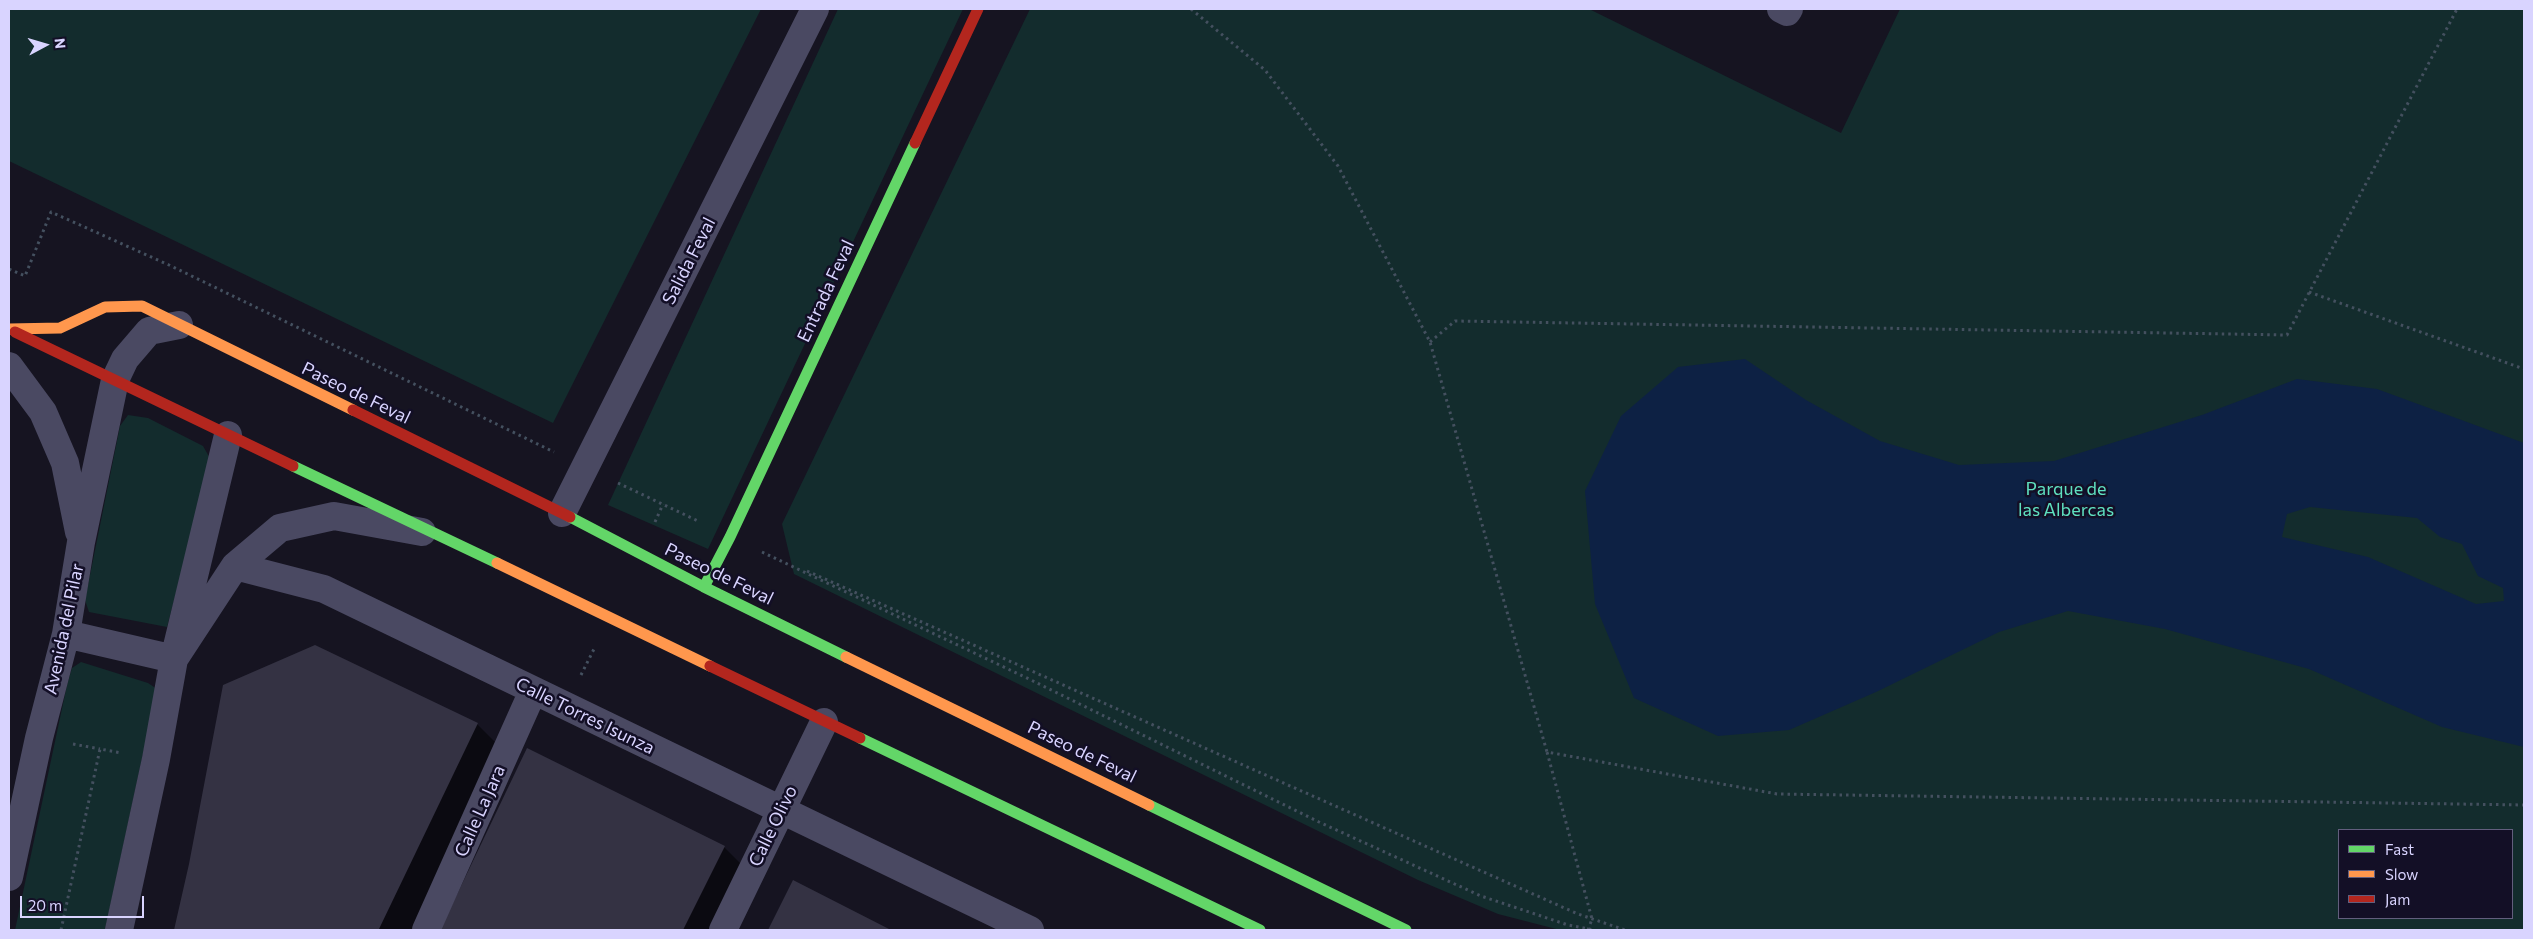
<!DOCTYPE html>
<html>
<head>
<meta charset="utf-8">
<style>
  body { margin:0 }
  #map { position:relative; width:2533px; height:939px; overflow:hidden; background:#161421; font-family:Commissioner,sans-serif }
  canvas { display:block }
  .frame { position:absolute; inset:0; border:10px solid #d9d4ff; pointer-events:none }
  .legend { position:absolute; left:2338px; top:829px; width:175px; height:90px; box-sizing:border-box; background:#130f26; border:1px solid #625e7d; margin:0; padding:6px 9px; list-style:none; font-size:15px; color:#d9d4ff }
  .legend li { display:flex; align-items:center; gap:10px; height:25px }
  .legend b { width:25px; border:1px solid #625e7d }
  .north { position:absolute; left:20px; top:20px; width:50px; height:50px; -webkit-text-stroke:4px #130f26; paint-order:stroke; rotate:84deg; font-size:14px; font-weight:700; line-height:20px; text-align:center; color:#d9d4ff }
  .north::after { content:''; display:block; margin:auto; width:18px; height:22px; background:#d9d4ff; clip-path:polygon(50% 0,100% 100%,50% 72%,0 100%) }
  .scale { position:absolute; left:20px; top:896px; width:124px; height:22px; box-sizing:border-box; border:2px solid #d9d4ff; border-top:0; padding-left:6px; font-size:15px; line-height:18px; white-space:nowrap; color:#d9d4ff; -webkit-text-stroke:4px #130f26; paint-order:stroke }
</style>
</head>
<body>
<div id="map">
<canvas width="2533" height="939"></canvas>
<div class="frame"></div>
<ul class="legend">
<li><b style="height:6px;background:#63d668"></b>Fast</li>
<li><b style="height:6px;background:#ff974d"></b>Slow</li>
<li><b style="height:6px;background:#b3261e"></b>Jam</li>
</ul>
<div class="north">N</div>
<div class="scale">20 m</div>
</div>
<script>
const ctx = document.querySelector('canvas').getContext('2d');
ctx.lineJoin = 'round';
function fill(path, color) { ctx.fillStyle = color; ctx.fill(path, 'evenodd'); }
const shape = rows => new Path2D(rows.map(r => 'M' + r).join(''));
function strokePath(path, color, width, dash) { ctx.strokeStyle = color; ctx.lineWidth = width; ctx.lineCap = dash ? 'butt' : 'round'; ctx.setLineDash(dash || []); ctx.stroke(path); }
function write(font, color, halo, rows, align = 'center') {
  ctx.font = font + ' Commissioner,sans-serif'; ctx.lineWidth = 5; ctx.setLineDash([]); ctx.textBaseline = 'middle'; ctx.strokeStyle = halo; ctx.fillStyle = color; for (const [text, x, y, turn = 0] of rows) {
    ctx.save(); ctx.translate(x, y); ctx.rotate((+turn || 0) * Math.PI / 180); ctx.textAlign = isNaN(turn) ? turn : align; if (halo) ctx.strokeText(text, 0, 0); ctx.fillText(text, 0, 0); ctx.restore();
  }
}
fill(shape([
  [9,9,761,9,553,423,9,161],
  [838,9,963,9,708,549,608,505],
  [1030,9,1589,9,1841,133,1900,9,2524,9,2524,930,1560,930,1498,914,1418,880,794,574,782,524],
  [2339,830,2512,830,2512,918,2339,918],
  [128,415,148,418,203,446,211,460,167,627,89,612,85,600,120,426],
  [81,662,148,683,157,689,105,930,15,930,67,685,72,668]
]), '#132c2d');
fill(shape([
  [1745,359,1806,400,1880,441,1959,465,2054,461,2202,415,2297,379,2377,389,2524,443,2524,747,2442,727,2309,669,2165,629,2068,611,1999,632,1876,692,1789,730,1718,736,1634,698,1595,604,1585,491,1621,416,1678,367],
  [2310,507,2417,518,2440,537,2462,544,2478,576,2503,588,2504,601,2476,604,2368,557,2282,537,2287,514]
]), '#0d2144');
fill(shape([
  [477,724,505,752,417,930,175,930,191,865],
  [528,750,724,847,752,875,725,930,442,930],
  [794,882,888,930,769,930]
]), '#0007');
fill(shape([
  [315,645,478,723,379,929,174,930,189,864,223,685],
  [527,748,725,846,683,930,440,930],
  [793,880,891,930,768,930]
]), '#343243');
strokePath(shape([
  [1191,9,1265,70,1338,166,1430,342,1547,752],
  [9,269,25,276,51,212,169,265,554,452],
  [2309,292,2524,369],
  [1430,342,1455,321,2287,335,2457,9],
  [618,483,698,521],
  [655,522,663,504],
  [762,552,1029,679,1319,822,1481,896,1568,925,1594,930],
  [807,571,1578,914,1625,930],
  [581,675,594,649],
  [73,744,100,749],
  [61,930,100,749,121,753],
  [1588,930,1592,919,1547,752,1777,794,2524,805]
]), '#44505f', 3, [2.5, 4]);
strokePath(shape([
  [1781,9,1787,12,1789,9],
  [9,366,43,412,65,463,79,532],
  [562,513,815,9],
  [235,566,280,528,334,516,422,532],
  [66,634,174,659,235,566,324,589,1030,930],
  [9,877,39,738,66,634,81,542,115,380,125,359,149,331,179,325],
  [119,930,156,759,174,659,228,435],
  [426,930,533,691],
  [723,930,824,722]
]), '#4a4962', 28);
strokePath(shape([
  [293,466,497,563],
  [570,517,704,587,846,657],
  [704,587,730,537,915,143],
  [860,738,1260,930],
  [1149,805,1406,930]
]), '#63d668', 11);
strokePath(shape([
  [9,329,60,328,105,307,142,306,353,410],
  [497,563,710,666],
  [846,657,1149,805]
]), '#ff974d', 11);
strokePath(shape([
  [915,143,978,9],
  [15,332,293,466],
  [353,410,570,517],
  [710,666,860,738]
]), '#b3261e', 11);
write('18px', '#d9d4ff', '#130f26', [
  ["Salida Feval",689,261,-63],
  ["Entrada Feval",826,291,-65],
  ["Paseo de Feval",356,393,26],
  ["Paseo de Feval",719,574,26],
  ["Avenida del Pilar",64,629,-78],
  ["Calle Torres Isunza",585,716,26],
  ["Paseo de Feval",1082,752,26],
  ["Calle La Jara",480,811,-66],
  ["Calle Olivo",773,826,-64]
]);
write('18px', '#5fe0c0', '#130f26', [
  ["Parque de",2066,489],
  ["las Albercas",2066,510]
]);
</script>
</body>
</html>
